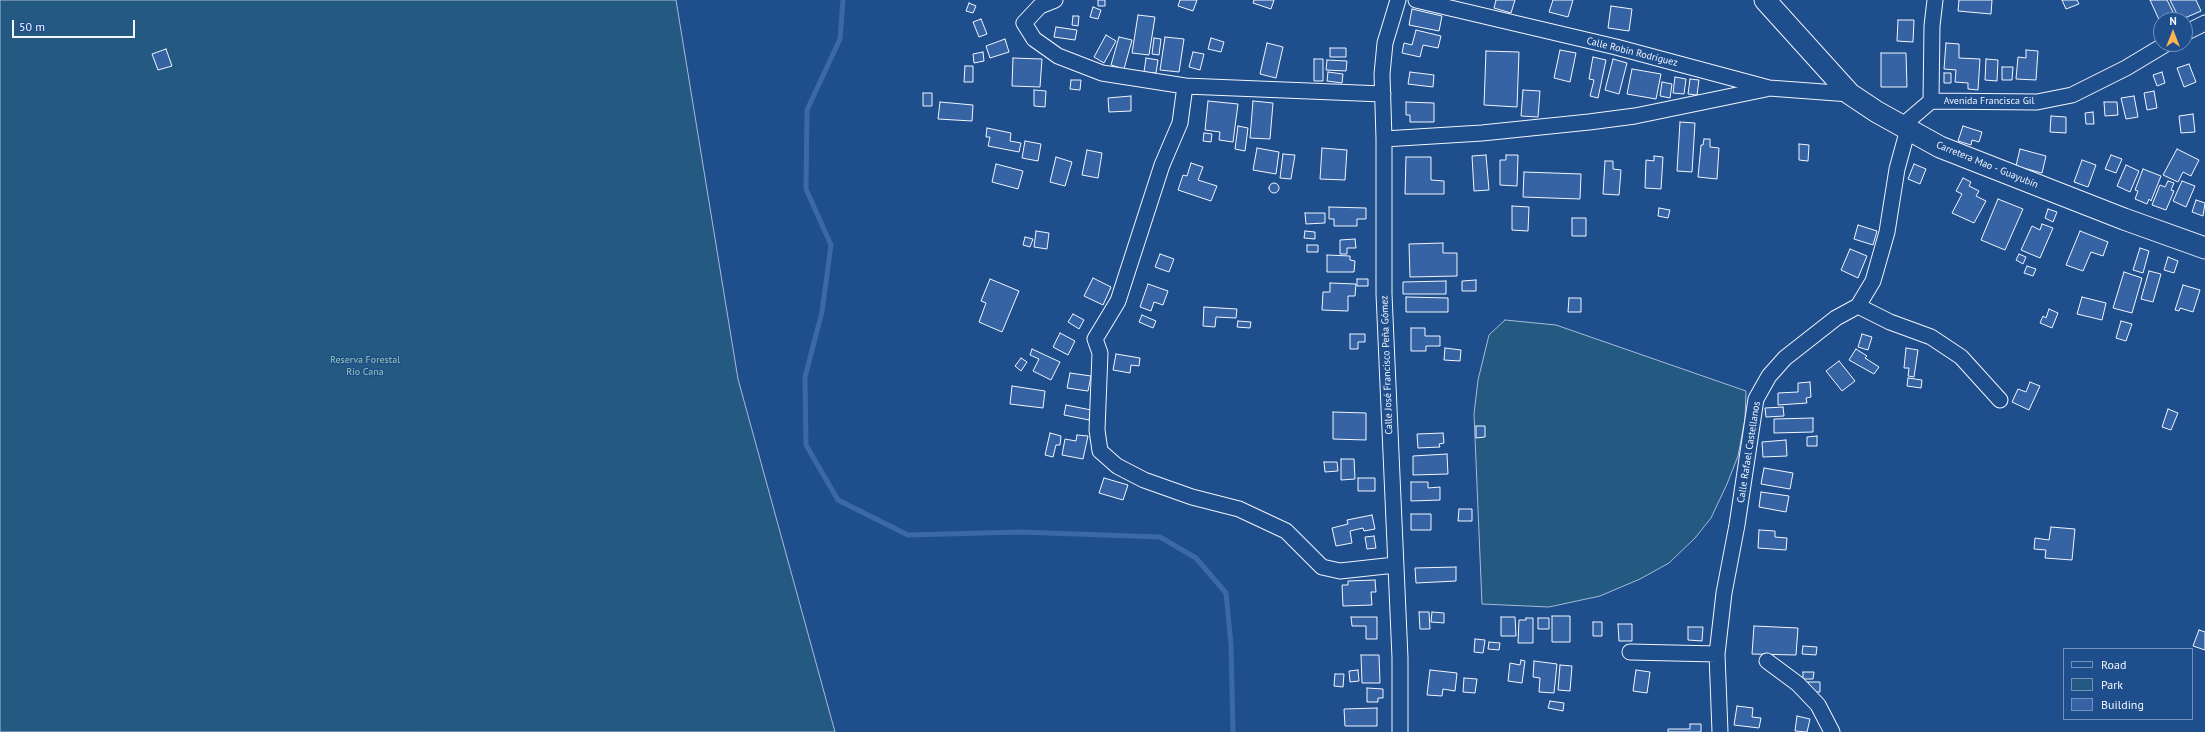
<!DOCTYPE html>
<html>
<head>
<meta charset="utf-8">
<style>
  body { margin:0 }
  #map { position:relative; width:2205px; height:732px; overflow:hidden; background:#1f4e8c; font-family:"PT Sans",sans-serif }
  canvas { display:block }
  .legend { position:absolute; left:2063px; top:648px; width:130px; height:72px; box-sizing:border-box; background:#1f4e8c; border:1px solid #7391ba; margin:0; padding:5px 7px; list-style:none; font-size:12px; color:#f2f6ff }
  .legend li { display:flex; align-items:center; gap:8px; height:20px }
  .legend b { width:20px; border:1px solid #7391ba }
  .north { position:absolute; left:2153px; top:12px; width:40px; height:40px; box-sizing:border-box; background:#1f4e8c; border:1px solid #7391ba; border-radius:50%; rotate:0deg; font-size:11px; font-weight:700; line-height:16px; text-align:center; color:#f2f6ff }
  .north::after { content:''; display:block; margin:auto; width:14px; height:18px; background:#ffb74d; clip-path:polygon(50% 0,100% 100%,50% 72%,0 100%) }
  .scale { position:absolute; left:12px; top:20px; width:123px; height:18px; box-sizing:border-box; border:2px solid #f2f6ff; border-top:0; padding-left:5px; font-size:12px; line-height:14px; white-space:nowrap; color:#f2f6ff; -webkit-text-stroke:3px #1f4e8c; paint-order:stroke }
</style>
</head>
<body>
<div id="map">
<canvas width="2205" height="732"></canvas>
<ul class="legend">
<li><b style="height:5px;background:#1f4e8c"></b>Road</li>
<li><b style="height:11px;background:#245a82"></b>Park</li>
<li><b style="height:11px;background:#3563a3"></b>Building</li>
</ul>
<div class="north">N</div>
<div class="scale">50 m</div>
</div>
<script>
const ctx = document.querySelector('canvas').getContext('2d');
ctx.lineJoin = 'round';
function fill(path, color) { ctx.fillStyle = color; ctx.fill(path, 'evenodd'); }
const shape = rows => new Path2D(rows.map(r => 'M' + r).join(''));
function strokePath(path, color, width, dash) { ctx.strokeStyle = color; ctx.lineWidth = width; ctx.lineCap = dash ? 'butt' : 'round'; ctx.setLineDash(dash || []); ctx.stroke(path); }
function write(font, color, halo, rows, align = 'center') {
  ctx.font = font + ' "PT Sans",sans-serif'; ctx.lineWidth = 3; ctx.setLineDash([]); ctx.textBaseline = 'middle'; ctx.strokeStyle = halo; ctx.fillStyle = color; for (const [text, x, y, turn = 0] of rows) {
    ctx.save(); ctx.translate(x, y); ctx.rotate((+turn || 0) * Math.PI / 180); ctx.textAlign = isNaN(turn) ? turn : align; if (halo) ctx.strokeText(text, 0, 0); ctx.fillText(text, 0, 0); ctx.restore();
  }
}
const green = shape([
  [0,0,676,0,738,379,835,732,0,732,0,0],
  [1505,320,1556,325,1746,391,1745,419,1738,456,1727,484,1711,518,1695,538,1669,563,1640,579,1600,596,1549,607,1482,604,1474,414,1478,380,1489,335,1505,320]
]);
fill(green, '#245a82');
strokePath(green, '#a8bbd7', 1);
strokePath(shape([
  [843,0,840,39,807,110,806,189,831,245,822,312,805,377,806,445,838,500,908,535,1020,532,1160,537,1196,558,1226,593,1231,645,1233,732]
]), '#3b69a3', 5);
const building = shape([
  [1098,0,1105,0,1105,6,1098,6,1098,0],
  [1180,0,1197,0,1193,11,1178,6,1180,0],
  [1254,0,1274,0,1271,9,1253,3,1254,0],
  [1496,0,1515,0,1511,13,1494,8,1496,0],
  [1553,0,1573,0,1568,17,1549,12,1553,0],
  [1959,0,1992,0,1991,14,1958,11,1959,0],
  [2062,0,2077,0,2079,4,2066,9,2062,0],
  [2150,0,2167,0,2177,20,2161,20,2161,24,2150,0],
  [2170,0,2196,0,2201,11,2180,20,2170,0],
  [969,3,976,6,973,13,966,11,969,3],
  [1611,6,1632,9,1629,31,1608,28,1611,6],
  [1093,7,1101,10,1098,19,1090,17,1093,7],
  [1412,9,1442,16,1439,31,1409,25,1412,9],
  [1138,15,1155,17,1149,55,1132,53,1138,15],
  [1073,16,1079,16,1078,26,1072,25,1073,16],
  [981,19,987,34,979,37,973,22,981,19],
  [1898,20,1914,20,1913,42,1897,41,1898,20],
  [1056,27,1077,30,1075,40,1054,37,1056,27],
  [1416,30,1441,36,1438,48,1423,45,1420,57,1402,53,1404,43,1412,45,1416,30],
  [1106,35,1116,41,1104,63,1094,57,1106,35],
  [1119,37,1132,40,1124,69,1111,65,1119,37],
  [1165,37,1184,39,1179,72,1160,70,1165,37],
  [1154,38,1161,39,1159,55,1152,54,1154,38],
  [1211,38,1224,42,1221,52,1208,49,1211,38],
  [1005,39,1009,52,990,58,986,46,1005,39],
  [1267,43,1283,47,1276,78,1260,74,1267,43],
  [1946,43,1959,44,1959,58,1980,59,1978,90,1968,89,1968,83,1955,82,1956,70,1944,69,1946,43],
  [1330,48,1346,48,1346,57,1330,57,1330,48],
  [166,49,172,66,158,70,152,54,166,49],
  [1560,50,1576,53,1570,82,1554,78,1560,50],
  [2026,50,2038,51,2036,80,2016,79,2018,57,2026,58,2026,50],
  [1486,51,1519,52,1517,107,1484,105,1486,51],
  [983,52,984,61,974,63,973,54,983,52],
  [1193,52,1204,54,1200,70,1189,67,1193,52],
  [1881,53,1906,53,1907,87,1881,87,1881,53],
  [1593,57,1606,60,1598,98,1590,96,1594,80,1589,79,1593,57],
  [1013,58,1042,59,1040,87,1012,86,1013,58],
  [1146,58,1158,60,1156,73,1144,72,1146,58],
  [1314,59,1323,59,1323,81,1314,81,1314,59],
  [1613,59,1627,63,1619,94,1605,90,1613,59],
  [1986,59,1998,60,1997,81,1985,80,1986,59],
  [1327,60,1347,61,1346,71,1326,70,1327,60],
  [2189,64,2196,82,2184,87,2177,68,2189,64],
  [965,66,973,66,973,82,964,82,965,66],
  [2002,67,2013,67,2012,80,2002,80,2002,67],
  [1632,69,1661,74,1656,99,1627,94,1632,69],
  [1328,72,1343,74,1342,83,1327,81,1328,72],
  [1410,72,1434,75,1433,87,1408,84,1410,72],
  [2162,72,2165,83,2157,86,2153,75,2162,72],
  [1944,73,1951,73,1951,83,1944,83,1944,73],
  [1675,77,1686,79,1684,94,1673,93,1675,77],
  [1690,79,1699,80,1697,95,1688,94,1690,79],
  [1071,80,1081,80,1080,90,1070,89,1071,80],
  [1662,82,1672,84,1670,98,1660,96,1662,82],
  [1034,90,1046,91,1045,107,1034,106,1034,90],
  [1523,90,1540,91,1538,117,1521,116,1523,90],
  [2154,91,2157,108,2147,110,2144,93,2154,91],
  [923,93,932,93,932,106,923,106,923,93],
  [1131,96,1131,111,1109,112,1108,98,1131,96],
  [2134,96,2138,117,2126,119,2121,98,2134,96],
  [1208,101,1238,104,1233,142,1219,140,1220,132,1205,130,1208,101],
  [1253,101,1273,103,1270,139,1250,138,1253,101],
  [940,102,973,105,972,121,938,119,940,102],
  [1406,102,1434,103,1434,122,1410,122,1410,115,1406,115,1406,102],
  [2104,102,2117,102,2118,115,2105,116,2104,102],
  [2093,112,2094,124,2086,124,2085,113,2093,112],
  [2193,114,2195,132,2181,133,2179,116,2193,114],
  [2051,116,2066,117,2066,133,2050,132,2051,116],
  [1680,122,1695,123,1692,172,1677,171,1680,122],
  [1238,126,1248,128,1245,151,1235,149,1238,126],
  [1963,126,1982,132,1979,142,1972,140,1971,145,1958,141,1963,126],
  [987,128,1011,133,1010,141,1021,143,1019,152,988,146,990,137,986,137,987,128],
  [1204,133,1212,134,1211,142,1203,141,1204,133],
  [1704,139,1710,139,1710,147,1719,148,1717,179,1698,177,1701,145,1703,145,1704,139],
  [1025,141,1041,144,1038,161,1022,158,1025,141],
  [1799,144,1809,145,1808,161,1799,160,1799,144],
  [1257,148,1279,152,1276,174,1253,170,1257,148],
  [1322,148,1347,150,1345,180,1320,179,1322,148],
  [2020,149,2046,156,2042,173,2016,166,2020,149],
  [2177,149,2199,160,2191,176,2183,172,2178,182,2163,175,2177,149],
  [1087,150,1102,153,1098,178,1082,175,1087,150],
  [1283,154,1295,155,1291,179,1280,178,1283,154],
  [1486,155,1489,190,1474,191,1472,156,1486,155],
  [1506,155,1518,155,1517,186,1500,185,1500,160,1506,160,1506,155],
  [2111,155,2122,159,2116,173,2105,169,2111,155],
  [1654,156,1663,157,1661,189,1645,188,1646,160,1654,161,1654,156],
  [1056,157,1072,162,1065,186,1050,182,1056,157],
  [1406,157,1431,157,1431,180,1444,181,1444,194,1405,194,1406,157],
  [2082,160,2096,165,2088,187,2074,182,2082,160],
  [1605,161,1613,161,1613,169,1621,170,1619,195,1603,194,1605,161],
  [1191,163,1203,167,1198,180,1217,186,1211,201,1178,190,1183,175,1187,176,1191,163],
  [996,164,1023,171,1018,189,992,182,996,164],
  [1914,164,1926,169,1920,184,1908,179,1914,164],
  [2126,165,2139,171,2130,192,2117,186,2126,165],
  [2143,169,2161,176,2151,201,2149,199,2147,204,2135,199,2138,191,2135,190,2143,169],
  [1524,172,1581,174,1580,199,1523,197,1524,172],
  [1963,178,1971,182,1969,186,1979,191,1976,196,1986,201,1974,223,1952,213,1962,194,1956,191,1963,178],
  [2168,181,2174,183,2171,190,2174,191,2166,210,2152,205,2160,185,2165,187,2168,181],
  [2182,181,2195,186,2186,207,2173,201,2182,181],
  '1269 188a5 5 0 1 1 10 0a5 5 0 1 1-10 0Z',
  [1998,199,2023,209,2005,250,1981,240,1998,199],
  [2196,200,2205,203,2203,216,2192,212,2196,200],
  [1512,206,1529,207,1528,231,1512,230,1512,206],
  [1329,207,1366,208,1366,219,1357,219,1357,226,1334,226,1334,219,1329,219,1329,207],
  [1659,208,1670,210,1668,218,1658,216,1659,208],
  [2048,209,2057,212,2053,222,2045,218,2048,209],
  [1305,213,1325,213,1325,223,1306,224,1305,213],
  [1572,218,1586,218,1586,236,1572,236,1572,218],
  [2042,224,2053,228,2040,258,2021,250,2032,226,2040,230,2042,224],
  [1858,225,1877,231,1873,245,1854,239,1858,225],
  [1036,231,1049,233,1047,249,1034,247,1036,231],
  [1305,231,1315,232,1315,239,1304,238,1305,231],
  [2080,231,2108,242,2103,256,2091,252,2083,271,2066,265,2080,231],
  [1025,237,1033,239,1030,247,1023,245,1025,237],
  [1355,239,1356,248,1347,248,1347,254,1340,254,1340,240,1355,239],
  [1443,243,1443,253,1457,253,1457,276,1410,277,1409,244,1443,243],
  [1307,245,1318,245,1318,252,1307,252,1307,245],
  [2140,248,2149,251,2143,273,2133,270,2140,248],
  [1850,249,1867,256,1858,278,1841,270,1850,249],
  [1160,254,1174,259,1169,272,1155,267,1160,254],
  [2019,254,2026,257,2023,264,2016,260,2019,254],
  [1327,255,1350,256,1350,260,1355,261,1354,272,1327,272,1327,255],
  [2168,257,2178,261,2174,273,2164,270,2168,257],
  [2027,266,2036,269,2033,276,2024,273,2027,266],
  [2149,271,2161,274,2153,302,2141,299,2149,271],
  [2124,272,2142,278,2132,313,2113,308,2124,272],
  [1093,278,1111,287,1103,305,1084,296,1093,278],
  [990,279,1019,291,1002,332,979,322,986,303,981,301,990,279],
  [1357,279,1368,279,1368,286,1357,286,1357,279],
  [1476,280,1476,291,1462,291,1462,281,1476,280],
  [1446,281,1446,294,1403,294,1403,282,1446,281],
  [1330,283,1356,284,1355,296,1348,296,1348,311,1322,310,1323,292,1330,292,1330,283],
  [1148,284,1168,291,1163,305,1154,302,1151,311,1140,307,1148,284],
  [2183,285,2200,290,2193,312,2180,308,2179,311,2175,310,2183,285],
  [1406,297,1448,298,1448,312,1406,312,1406,297],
  [2082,297,2106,303,2102,320,2077,314,2082,297],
  [1569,298,1581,298,1581,312,1568,312,1569,298],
  [1204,307,1237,309,1236,318,1216,317,1215,327,1203,326,1204,307],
  [2049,309,2058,313,2052,328,2040,323,2043,316,2046,318,2049,309],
  [1073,314,1084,320,1079,329,1068,322,1073,314],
  [1142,315,1156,321,1153,328,1139,322,1142,315],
  [1238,321,1251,322,1250,328,1237,327,1238,321],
  [2121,321,2132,324,2126,341,2116,338,2121,321],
  [1411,328,1425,328,1425,336,1440,336,1440,346,1426,346,1426,351,1411,351,1411,328],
  [1060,333,1075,341,1068,355,1053,347,1060,333],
  [1350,334,1365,334,1365,342,1358,342,1358,349,1350,349,1350,334],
  [1862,334,1872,337,1868,350,1858,347,1862,334],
  [1445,348,1461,350,1460,361,1444,360,1445,348],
  [1906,348,1918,350,1914,377,1908,376,1909,368,1904,368,1906,348],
  [1032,349,1060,362,1051,380,1033,371,1039,359,1030,355,1032,349],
  [1856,349,1867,356,1865,358,1879,367,1874,374,1849,360,1856,349],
  [1116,354,1140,358,1139,366,1131,365,1130,373,1113,370,1116,354],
  [1021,358,1027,362,1021,371,1015,366,1021,358],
  [1839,361,1855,381,1842,391,1826,371,1839,361],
  [1070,373,1091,376,1088,391,1067,388,1070,373],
  [1908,378,1922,380,1921,388,1907,386,1908,378],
  [1810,382,1811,397,1806,398,1807,403,1778,405,1778,393,1798,392,1798,383,1810,382],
  [2030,382,2040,386,2029,410,2012,402,2018,389,2026,392,2030,382],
  [1012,386,1045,391,1043,408,1010,404,1012,386],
  [1066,405,1091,410,1089,420,1064,415,1066,405],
  [1783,407,1784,416,1766,417,1765,408,1783,407],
  [2168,409,2178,413,2171,430,2162,427,2168,409],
  [1333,412,1366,413,1366,440,1333,439,1333,412],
  [1813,418,1813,432,1774,433,1774,419,1813,418],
  [1476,426,1485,426,1485,437,1476,438,1476,426],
  [1050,433,1061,436,1060,445,1056,445,1053,457,1045,455,1050,433],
  [1443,433,1444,443,1439,444,1440,447,1418,448,1417,434,1443,433],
  [1077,435,1088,436,1083,459,1062,455,1065,439,1076,441,1077,435],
  [1817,436,1817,446,1807,446,1807,437,1817,436],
  [1786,440,1787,456,1763,457,1762,442,1786,440],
  [1447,454,1448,474,1413,475,1413,456,1447,454],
  [1341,459,1354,459,1355,479,1341,480,1341,459],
  [1324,462,1337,462,1338,471,1325,472,1324,462],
  [1764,468,1793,473,1790,489,1761,484,1764,468],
  [1104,478,1128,485,1123,500,1099,493,1104,478],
  [1358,478,1375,478,1375,491,1358,491,1358,478],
  [1411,482,1428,482,1428,488,1440,487,1440,500,1411,501,1411,482],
  [1761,492,1789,496,1786,512,1759,507,1761,492],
  [1459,509,1472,509,1472,521,1458,521,1459,509],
  [1411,514,1431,514,1431,530,1411,530,1411,514],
  [1372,515,1375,529,1364,531,1363,528,1350,531,1352,543,1336,546,1332,528,1348,524,1347,520,1372,515],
  [2051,527,2075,529,2072,560,2045,558,2046,550,2034,549,2035,538,2049,540,2051,527],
  [1759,530,1775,531,1775,537,1787,538,1786,550,1758,548,1759,530],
  [1374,536,1376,548,1367,549,1365,537,1374,536],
  [1456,567,1456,581,1416,583,1415,568,1456,567],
  [1375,580,1376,592,1371,592,1372,605,1343,606,1342,585,1348,585,1348,581,1375,580],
  [1419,612,1429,612,1430,629,1420,629,1419,612],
  [1432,612,1444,613,1444,623,1431,622,1432,612],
  [1552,616,1570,616,1570,642,1552,642,1552,616],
  [1351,617,1377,617,1377,639,1366,639,1366,626,1352,626,1351,617],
  [1501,617,1515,617,1516,636,1501,636,1501,617],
  [1526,618,1533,618,1533,643,1518,643,1519,620,1526,620,1526,618],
  [1538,618,1549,618,1549,629,1538,629,1538,618],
  [1593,622,1602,622,1602,636,1593,636,1593,622],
  [1618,624,1632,624,1632,641,1619,641,1618,624],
  [1754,626,1798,628,1796,655,1752,654,1754,626],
  [1688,627,1703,627,1702,641,1688,640,1688,627],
  [2199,630,2205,632,2205,650,2193,646,2199,630],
  [1475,639,1485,640,1483,653,1474,652,1475,639],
  [1489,642,1500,643,1499,650,1488,649,1489,642],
  [1803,646,1817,647,1816,655,1802,654,1803,646],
  [1361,655,1379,655,1380,683,1362,683,1361,655],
  [1521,660,1525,661,1522,683,1508,681,1510,663,1520,665,1521,660],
  [1534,661,1557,664,1554,693,1539,692,1540,678,1533,677,1534,661],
  [1560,665,1572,666,1570,691,1558,690,1560,665],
  [1358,670,1359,681,1350,682,1349,671,1358,670],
  [1430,670,1457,673,1455,691,1443,689,1442,696,1427,695,1430,670],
  [1636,670,1650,672,1647,693,1633,691,1636,670],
  [1803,672,1814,672,1813,679,1803,679,1803,672],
  [1335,674,1344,674,1343,687,1334,686,1335,674],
  [1464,678,1477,679,1475,693,1463,692,1464,678],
  [1808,682,1820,682,1820,692,1808,692,1808,682],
  [1367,688,1383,689,1383,698,1378,698,1378,702,1367,702,1367,688],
  [1550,701,1564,703,1563,711,1548,708,1550,701],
  [1737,706,1753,708,1752,717,1761,718,1759,728,1734,725,1737,706],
  [1377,708,1377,726,1345,726,1344,709,1377,708],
  [1797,716,1810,719,1807,732,1795,731,1797,716],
  [1690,724,1701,724,1701,732,1668,732,1668,729,1690,729,1690,724]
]);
fill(building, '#3563a3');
strokePath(building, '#f2f6ff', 1);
const minor = shape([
  [1055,0,1040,6,1024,23,1034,39,1058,56,1102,73,1185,86],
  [1398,0,1385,43,1382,74,1384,139,1384,294,1400,658,1400,732],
  [1416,0,1616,47,1769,88,1850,94],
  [2185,33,2205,23],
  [1383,94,1185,86,1180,123,1162,165,1118,301,1095,339,1100,353,1097,430,1100,451,1117,466,1144,480,1192,497,1239,509,1286,531,1322,567,1340,571,1395,565],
  [1931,101,1932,26,1935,0],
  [1902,126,1931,101,2037,102,2072,95,2126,68,2166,44],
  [1384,139,1482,133,1589,122,1635,116,1766,89],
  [1858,306,1890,322,1931,337,1961,357,2000,400],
  [1630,652,1717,654],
  [1767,661,1798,684,1818,705,1832,732],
  [1720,732,1717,654,1724,593,1737,525,1756,399,1769,376,1785,358,1836,318,1858,306,1873,281,1887,232,1897,169,1908,129]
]);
const secondary = shape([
  [1765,0,1850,94,1877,112,1940,147,2124,219,2205,248]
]);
strokePath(minor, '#f2f6ff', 17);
strokePath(secondary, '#f2f6ff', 23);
strokePath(minor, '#1f4e8c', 15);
strokePath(secondary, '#1f4e8c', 21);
write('10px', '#f2f6ff', '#1f4e8c', [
  ["Calle Robin Rodríguez",1632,52,14],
  ["Avenida Francisca Gil",1989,101],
  ["Carretera Mao - Guayubín",1987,165,22],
  ["Calle José Francisco Peña Gómez",1387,365,-92],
  ["Calle Rafael Castellanos",1749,452,-81]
]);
write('10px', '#97c8a6', '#1f4e8c', [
  ["Reserva Forestal",365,360],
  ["Río Cana",365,372]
]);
</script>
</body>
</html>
